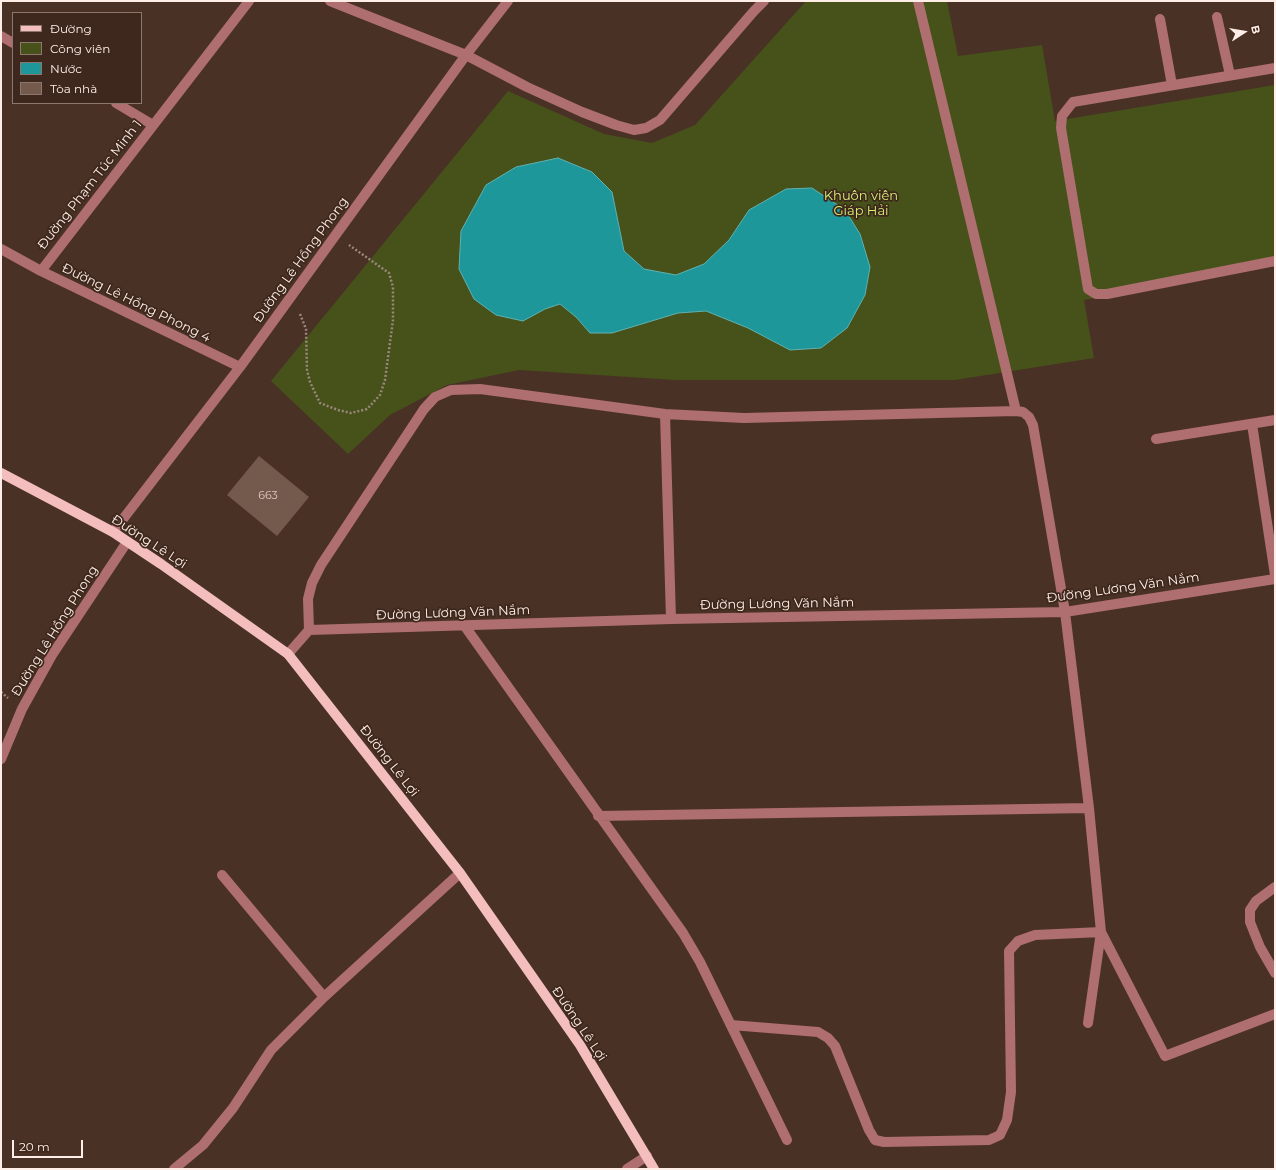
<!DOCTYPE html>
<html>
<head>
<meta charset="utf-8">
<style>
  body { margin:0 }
  #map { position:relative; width:1276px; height:1170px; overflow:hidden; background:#493125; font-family:Montserrat,sans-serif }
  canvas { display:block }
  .frame { position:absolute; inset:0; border:2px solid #feeee7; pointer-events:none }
  .legend { position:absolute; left:12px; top:12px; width:130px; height:92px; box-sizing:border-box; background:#3e271c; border:1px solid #8b776d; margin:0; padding:5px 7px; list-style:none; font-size:12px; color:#feeee7 }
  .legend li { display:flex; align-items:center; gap:8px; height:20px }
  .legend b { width:20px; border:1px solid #8b776d }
  .north { position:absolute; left:1224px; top:12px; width:40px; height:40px; -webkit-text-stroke:3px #3e271c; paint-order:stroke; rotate:78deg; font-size:11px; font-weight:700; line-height:16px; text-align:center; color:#feeee7 }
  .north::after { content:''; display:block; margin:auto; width:14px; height:18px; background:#feeee7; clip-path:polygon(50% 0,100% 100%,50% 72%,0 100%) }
  .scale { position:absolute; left:12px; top:1140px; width:71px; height:18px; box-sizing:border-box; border:2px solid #feeee7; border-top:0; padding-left:5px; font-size:12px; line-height:14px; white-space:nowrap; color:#feeee7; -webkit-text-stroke:3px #3e271c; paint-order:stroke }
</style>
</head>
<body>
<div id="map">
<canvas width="1276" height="1170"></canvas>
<div class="frame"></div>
<ul class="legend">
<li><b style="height:5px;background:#f4bebe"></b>Đường</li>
<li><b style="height:11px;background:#46521a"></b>Công viên</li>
<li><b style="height:11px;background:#1d979a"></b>Nước</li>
<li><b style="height:11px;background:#745a4d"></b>Tòa nhà</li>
</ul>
<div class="north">B</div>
<div class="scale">20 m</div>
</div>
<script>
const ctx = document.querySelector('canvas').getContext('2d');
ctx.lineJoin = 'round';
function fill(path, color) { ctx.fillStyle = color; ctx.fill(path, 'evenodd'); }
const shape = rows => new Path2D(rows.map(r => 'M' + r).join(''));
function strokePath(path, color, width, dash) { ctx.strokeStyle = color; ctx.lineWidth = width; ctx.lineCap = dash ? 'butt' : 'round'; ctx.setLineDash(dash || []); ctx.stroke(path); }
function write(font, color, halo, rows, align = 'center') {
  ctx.font = font + ' Montserrat,sans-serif'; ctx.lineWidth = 3.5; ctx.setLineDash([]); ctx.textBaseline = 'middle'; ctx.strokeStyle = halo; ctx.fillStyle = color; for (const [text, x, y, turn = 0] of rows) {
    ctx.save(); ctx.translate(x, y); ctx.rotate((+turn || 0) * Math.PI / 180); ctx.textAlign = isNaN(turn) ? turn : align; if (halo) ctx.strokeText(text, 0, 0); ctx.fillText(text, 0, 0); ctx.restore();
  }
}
fill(shape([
  [806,1,947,1,958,56,1042,45,1055,121,1275,85,1275,262,1084,300,1094,358,955,380,676,380,519,370,447,385,390,415,348,454,271,381,508,91,604,134,652,143,695,125]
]), '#46521a');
const water = shape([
  [558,158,592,172,612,192,624,251,644,269,676,275,704,264,729,240,749,210,786,189,812,188,845,210,860,234,870,267,865,295,847,328,821,348,790,350,748,328,706,311,678,313,612,333,590,333,576,317,560,304,545,309,523,321,496,315,474,299,459,269,461,231,486,185,516,167,558,158]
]);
fill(water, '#1d979a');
strokePath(water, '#60b1b1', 1);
fill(shape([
  [259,456,309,497,277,536,227,495]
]), '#745a4d');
strokePath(shape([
  [300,314,306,329,307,370,310,382,320,403,338,410,351,413,367,409,380,395,385,380,393,320,393,287,389,273,349,245],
  [1,692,8,698]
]), '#9b877d', 2.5, [2, 2]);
strokePath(shape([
  [330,1,466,55,527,87,582,112,616,125,634,130,646,128,660,120,754,11,764,1],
  [918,1,1016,411],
  [1217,17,1230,75],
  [1160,19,1172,85],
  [1,36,13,43],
  [1275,68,1073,102,1062,116,1061,128,1088,289,1096,294,1107,294,1275,261],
  [116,103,153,125],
  [1,249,41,271,240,367],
  [41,271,249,1],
  [665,414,671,619],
  [1252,424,1275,575],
  [1156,439,1275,420],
  [113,532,240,367,466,55,508,1],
  [464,625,683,933,700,962,787,1140],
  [309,630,308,599,312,583,321,565,424,409,435,397,451,390,480,389,665,414,744,418,1016,411,1023,412,1029,417,1033,425,1065,612,1089,808,1101,932,1088,1023],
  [288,654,309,630,671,619,1065,612,1275,579],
  [1,759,22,709,52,655,127,542],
  [598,816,1089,808],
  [222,875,324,997],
  [1275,887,1256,901,1250,910,1250,922,1260,947,1275,973],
  [731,1025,818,1032,828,1038,835,1046,869,1130,875,1140,884,1142,989,1140,1000,1135,1007,1120,1011,1092,1009,951,1018,941,1035,935,1101,932,1165,1056,1275,1014],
  [174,1169,203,1145,233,1108,271,1050,324,997,460,873],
  [627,1169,647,1156]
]), '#af6e70', 10);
strokePath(shape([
  [1,473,113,532,161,564,288,654,460,873,580,1045,654,1169]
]), '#f4bebe', 10);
write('11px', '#dcc9c0', null, [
  ["663",268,496]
]);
write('13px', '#feeee7', '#3e271c', [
  ["Đường Phạm Túc Minh 1",90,185,-52],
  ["Đường Lê Hồng Phong",301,260,-54],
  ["Đường Lê Hồng Phong 4",136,303,26],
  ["Đường Lê Lợi",149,542,33],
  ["Đường Lương Văn Nắm",1123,588,-8],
  ["Đường Lương Văn Nắm",777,604,-1],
  ["Đường Lương Văn Nắm",453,613,-2],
  ["Đường Lê Hồng Phong",55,631,-58],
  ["Đường Lê Lợi",389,761,52],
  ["Đường Lê Lợi",579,1024,56]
]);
write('13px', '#d5f175', '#3e271c', [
  ["Khuôn viên",861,196],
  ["Giáp Hải",861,211]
]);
</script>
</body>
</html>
